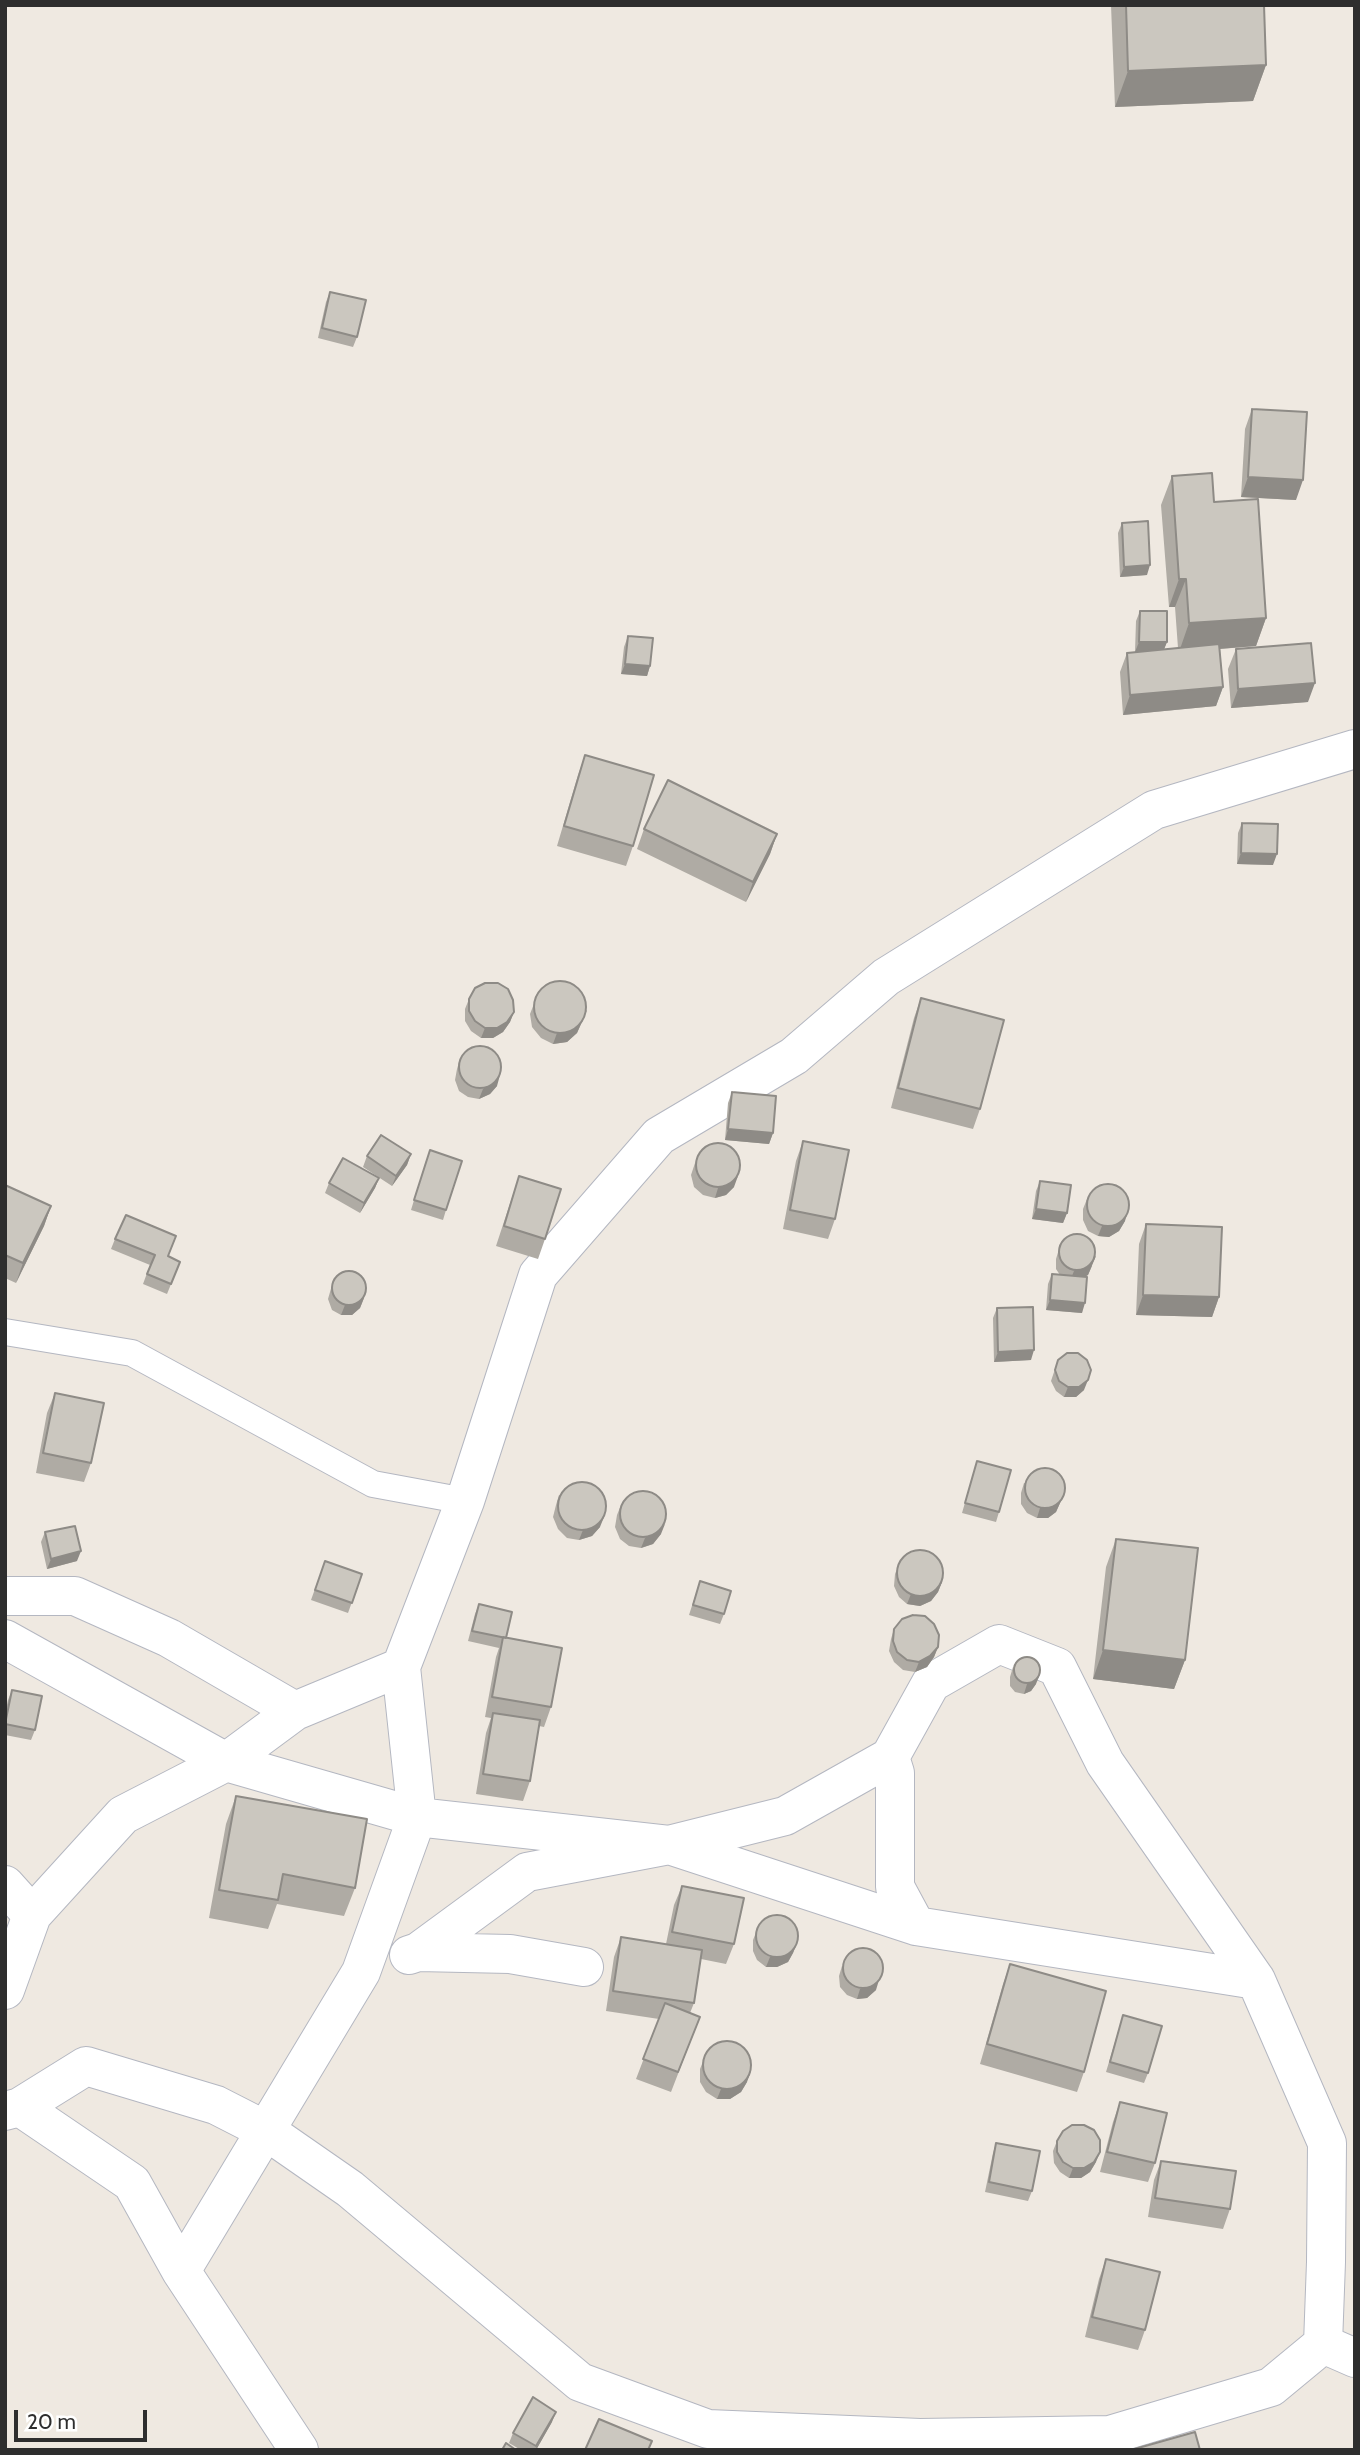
<!DOCTYPE html>
<html>
<head>
<meta charset="utf-8">
<style>
  body { margin:0 }
  #map { position:relative; width:1360px; height:2455px; overflow:hidden; background:#efe9e1; font-family:Cabin,sans-serif }
  canvas { display:block }
  .frame { position:absolute; inset:0; border:7px solid #2e2e2e; pointer-events:none }
  .scale { position:absolute; left:14px; top:2410px; width:133px; height:32px; box-sizing:border-box; border:4px solid #2e2e2e; border-top:0; padding-left:9px; font-size:21px; line-height:24px; white-space:nowrap; color:#2e2e2e; -webkit-text-stroke:5px #fff; paint-order:stroke }
</style>
</head>
<body>
<div id="map">
<canvas width="1360" height="2455"></canvas>
<div class="frame"></div>
<div class="scale">20 m</div>
</div>
<script>
const ctx = document.querySelector('canvas').getContext('2d');
ctx.lineJoin = 'round';
const shape = rows => new Path2D(rows.map(r => 'M' + r).join(''));
function strokePath(path, color, width, dash) { ctx.strokeStyle = color; ctx.lineWidth = width; ctx.lineCap = dash ? 'butt' : 'round'; ctx.setLineDash(dash || []); ctx.stroke(path); }
function fill(path, color) { ctx.fillStyle = color; ctx.fill(path, 'evenodd'); }
const lane = shape([
  [5,1332,132,1353,373,1484,465,1501]
]);
const street = shape([
  [5,1596,75,1596,169,1638,295,1711],
  [5,1639,226,1762,417,1817,669,1845,916,1926,1256,1980,1327,2143,1326,2262,1323,2344,1271,2387,1110,2435,1099,2450],
  [890,1757,895,1773,895,1887,916,1926],
  [5,1885,32,1915],
  [418,1952,527,1872,669,1845,785,1816,890,1757,931,1683,999,1644,1057,1667,1105,1763,1256,1980],
  [409,1955,418,1952,510,1954,584,1967],
  [5,1990,32,1915,123,1815,226,1762,295,1711,401,1667],
  [20,2107,132,2183,181,2271],
  [5,2111,20,2107,86,2066,216,2105,265,2130,350,2189,580,2382,708,2429,920,2438,1110,2435],
  [1323,2344,1355,2358],
  [299,2450,181,2271,361,1972,417,1817,401,1667,465,1501,538,1275,659,1136,794,1056,886,977,1154,810,1355,749]
]);
strokePath(lane, '#b4b7c1', 28);
strokePath(street, '#b4b7c1', 40);
strokePath(lane, '#fff', 26);
strokePath(street, '#fff', 38);
fill(shape([
  [1111,5,1264,5,1266,65,1253,101,1115,107],
  [330,292,357,337,353,347,318,338,326,302],
  [1252,409,1296,500,1241,497,1245,429],
  [1172,476,1214,502,1266,618,1256,646,1220,649,1223,687,1216,706,1123,715,1120,672,1127,653,1135,652,1136,621,1140,611,1167,642,1164,649,1178,648,1175,607,1169,607,1161,505],
  [1122,523,1147,575,1120,577,1118,533],
  [628,636,650,666,647,676,621,674,624,647],
  [1236,649,1308,702,1231,708,1228,669],
  [585,755,633,846,626,866,557,846,578,775],
  [1242,823,1273,865,1237,864,1238,833],
  [644,829,777,834,770,854,746,902,637,849],
  [539,991,583,1020,577,1033,567,1042,553,1044,541,1038,532,1027,530,1014],
  [921,998,980,1109,973,1129,891,1108,914,1018],
  [469,999,514,1012,510,1022,503,1032,493,1038,481,1038,471,1031,465,1021,465,1009],
  [460,1059,497,1086,490,1094,479,1099,468,1097,459,1091,455,1080,457,1069],
  [732,1092,773,1133,769,1144,725,1140,728,1103],
  [803,1141,835,1219,828,1239,783,1229,796,1161],
  [411,1154,407,1165,392,1186,363,1167,367,1156],
  [698,1154,734,1187,726,1195,715,1198,703,1195,694,1187,691,1175],
  [426,1161,446,1210,443,1220,411,1210],
  [519,1176,545,1239,538,1259,496,1246],
  [379,1178,375,1188,360,1213,325,1193,329,1183],
  [1040,1181,1067,1213,1063,1223,1032,1219,1036,1191],
  [5,1185,51,1206,44,1226,16,1283,5,1278],
  [1087,1199,1125,1221,1119,1231,1109,1237,1098,1236,1088,1231,1083,1220,1083,1209],
  [1146,1224,1219,1297,1212,1317,1136,1315,1139,1244],
  [115,1239,168,1256,180,1262,167,1294,143,1284,150,1265,111,1249],
  [1059,1249,1092,1266,1088,1275,1085,1276,1082,1313,1046,1310,1048,1284,1052,1274,1060,1275,1056,1269,1056,1259],
  [334,1278,364,1298,360,1308,352,1315,341,1315,332,1310,328,1299],
  [997,1308,1031,1360,994,1362,993,1318],
  [1058,1360,1084,1390,1076,1397,1064,1397,1056,1391,1051,1381],
  [55,1393,91,1463,84,1482,36,1473,47,1413],
  [977,1461,999,1512,996,1522,962,1513],
  [1024,1483,1065,1492,1056,1512,1048,1518,1037,1518,1027,1513,1021,1504,1021,1493],
  [559,1495,600,1527,592,1536,579,1540,567,1538,558,1529,553,1517,556,1505],
  [621,1505,661,1534,653,1544,641,1548,629,1546,620,1539,615,1527,617,1515],
  [45,1532,77,1561,47,1569,41,1542],
  [1116,1539,1185,1660,1174,1689,1093,1679,1106,1567],
  [325,1561,362,1574,348,1613,311,1600],
  [899,1564,942,1582,938,1592,931,1601,920,1606,907,1604,899,1597,894,1586,895,1574],
  [700,1581,724,1614,720,1624,689,1615],
  [479,1604,506,1638,551,1707,544,1727,539,1726,530,1781,523,1801,476,1794,486,1733,491,1718,485,1717,496,1657,499,1648,468,1641,475,1614],
  [894,1629,938,1647,934,1657,927,1667,915,1672,903,1670,894,1662,889,1651,891,1639],
  [1013,1667,1036,1684,1031,1691,1024,1694,1015,1692,1010,1686,1010,1677],
  [12,1690,35,1730,31,1740,5,1735,5,1714,8,1700],
  [236,1796,355,1888,344,1916,277,1904,268,1929,209,1918,226,1824],
  [682,1886,734,1944,726,1964,701,1959,694,2003,690,2013,700,2017,671,2092,636,2079,659,2019,606,2011,614,1957,621,1937,666,1944,674,1905],
  [757,1930,797,1943,793,1953,788,1962,777,1967,766,1967,757,1960,753,1951,753,1940],
  [1010,1964,1084,2072,1077,2092,980,2064,1003,1984],
  [842,1966,876,1990,867,1998,857,1999,847,1995,840,1987,839,1976],
  [1123,2015,1148,2073,1144,2083,1106,2072],
  [704,2059,747,2082,741,2092,730,2099,717,2099,706,2092,700,2082,700,2069],
  [1120,2102,1155,2163,1148,2182,1100,2172,1113,2122],
  [1057,2141,1096,2162,1090,2172,1081,2178,1069,2178,1060,2172,1054,2163,1053,2151],
  [996,2143,1032,2191,1028,2201,985,2192,993,2153],
  [1161,2161,1230,2209,1223,2229,1148,2217,1154,2180],
  [1106,2259,1145,2330,1138,2350,1085,2337,1099,2279],
  [552,2422,536,2450,521,2450,509,2443,513,2433]
]), '#afaba4');
fill(shape([
  [1266,65,1253,101,1115,107,1128,71],
  [1248,477,1303,480,1296,500,1241,497],
  [1150,565,1147,575,1120,577,1124,567],
  [1179,579,1186,579,1175,607,1169,607],
  [1266,618,1256,646,1179,652,1189,623],
  [1139,642,1167,642,1163,652,1135,652],
  [625,664,650,666,647,676,621,674],
  [1315,683,1308,702,1231,708,1238,689],
  [1223,687,1216,706,1123,715,1130,695],
  [777,834,770,854,746,902,753,882],
  [1241,853,1277,854,1273,865,1237,864],
  [587,1010,577,1033,567,1042,553,1044,557,1033],
  [514,1012,510,1022,503,1032,493,1038,481,1038,485,1028],
  [500,1075,497,1086,490,1094,479,1099,483,1089],
  [728,1129,773,1133,769,1144,725,1140],
  [411,1154,407,1165,392,1186,396,1176],
  [738,1176,734,1187,726,1195,715,1198,718,1188],
  [379,1178,375,1188,360,1213,364,1203],
  [51,1206,44,1226,16,1283,23,1263],
  [1036,1209,1067,1213,1063,1223,1032,1219],
  [1128,1211,1125,1221,1119,1231,1109,1237,1098,1236,1102,1226],
  [1096,1256,1088,1275,1080,1280,1070,1281,1074,1271],
  [1143,1295,1219,1297,1212,1317,1136,1315],
  [364,1298,360,1308,352,1315,341,1315,345,1305],
  [1050,1300,1085,1303,1082,1313,1046,1310],
  [1034,1350,1031,1360,994,1362,998,1352],
  [1088,1380,1084,1390,1076,1397,1064,1397,1068,1387],
  [1065,1492,1056,1512,1048,1518,1037,1518,1040,1508],
  [604,1517,600,1527,592,1536,579,1540,583,1530],
  [665,1524,661,1534,653,1544,641,1548,645,1538],
  [81,1551,77,1561,47,1569,51,1559],
  [942,1582,938,1592,931,1601,920,1606,907,1604,911,1594],
  [938,1647,934,1657,927,1667,915,1672,919,1662],
  [1103,1650,1185,1660,1174,1689,1093,1679],
  [1040,1674,1036,1684,1031,1691,1024,1694,1027,1684],
  [797,1943,793,1953,788,1962,777,1967,766,1967,770,1957],
  [879,1980,876,1990,867,1998,857,1999,860,1989],
  [751,2071,747,2082,741,2092,730,2099,717,2099,721,2089],
  [1100,2152,1096,2162,1090,2172,1081,2178,1069,2178,1073,2168],
  [556,2412,552,2422,536,2450,535,2450]
]), '#8e8b86');
const building = shape([
  [1126,5,1264,5,1266,65,1128,71,1126,5],
  [330,292,366,300,357,337,322,328,330,292],
  [1252,409,1307,412,1303,480,1248,477,1252,409],
  [1212,473,1214,502,1258,499,1266,618,1189,623,1186,579,1179,579,1172,476,1212,473],
  [1148,521,1150,565,1124,567,1122,523,1148,521],
  [1140,611,1167,611,1167,642,1139,642,1140,611],
  [628,636,653,638,650,666,625,664,628,636],
  [1311,643,1315,683,1238,689,1236,649,1311,643],
  [1219,644,1223,687,1130,695,1127,653,1219,644],
  [585,755,654,775,633,846,564,826,585,755],
  [668,780,777,834,753,882,644,829,668,780],
  [1242,823,1278,824,1277,854,1241,853,1242,823],
  '534 1007a26 26 0 1 1 52 0a26 26 0 1 1-52 0Z',
  [485,983,498,983,508,989,513,1000,514,1012,507,1022,497,1028,485,1028,475,1021,469,1011,469,999,475,988,485,983],
  [921,998,1004,1020,980,1109,898,1088,921,998],
  '459 1067a21 21 0 1 1 42 0a21 21 0 1 1-42 0Z',
  [732,1092,776,1096,773,1133,728,1129,732,1092],
  [381,1135,411,1154,396,1176,367,1156,381,1135],
  [803,1141,849,1150,835,1219,790,1210,803,1141],
  '696 1165a22 22 0 1 1 44 0a22 22 0 1 1-44 0Z',
  [430,1150,462,1161,446,1210,414,1200,430,1150],
  [343,1158,379,1178,364,1203,329,1183,343,1158],
  [519,1176,561,1189,545,1239,504,1226,519,1176],
  [1040,1181,1071,1185,1067,1213,1036,1209,1040,1181],
  '1087 1205a21 21 0 1 1 42 0a21 21 0 1 1-42 0Z',
  [5,1185,51,1206,23,1263,5,1255,5,1185],
  [126,1215,176,1236,168,1256,180,1262,171,1284,147,1274,155,1255,115,1239,126,1215],
  [1146,1224,1222,1227,1219,1297,1143,1295,1146,1224],
  '1059 1252a18 18 0 1 1 36 0a18 18 0 1 1-36 0Z',
  '332 1288a17 17 0 1 1 34 0a17 17 0 1 1-34 0Z',
  [1052,1274,1087,1277,1085,1303,1050,1300,1052,1274],
  [1033,1307,1034,1350,998,1352,997,1308,1033,1307],
  [1067,1353,1078,1353,1087,1360,1091,1370,1088,1380,1079,1387,1068,1387,1059,1381,1055,1370,1058,1360,1067,1353],
  [55,1393,104,1403,91,1463,43,1453,55,1393],
  [977,1461,1011,1470,999,1512,965,1503,977,1461],
  '1025 1488a20 20 0 1 1 40 0a20 20 0 1 1-40 0Z',
  '558 1506a24 24 0 1 1 48 0a24 24 0 1 1-48 0Z',
  '620 1514a23 23 0 1 1 46 0a23 23 0 1 1-46 0Z',
  [75,1526,81,1551,51,1559,45,1532,75,1526],
  [1116,1539,1198,1548,1185,1660,1103,1650,1116,1539],
  '897 1573a23 23 0 1 1 46 0a23 23 0 1 1-46 0Z',
  [325,1561,362,1574,352,1603,315,1590,325,1561],
  [700,1581,731,1591,724,1614,693,1605,700,1581],
  [479,1604,512,1612,506,1638,472,1631,479,1604],
  [913,1615,925,1616,934,1624,939,1635,938,1647,930,1656,919,1662,907,1660,897,1652,893,1641,894,1629,902,1619,913,1615],
  [503,1637,562,1648,551,1707,492,1697,503,1637],
  '1014 1670a13 13 0 1 1 26 0a13 13 0 1 1-26 0Z',
  [12,1690,42,1696,35,1730,5,1724,12,1690],
  [493,1713,540,1720,530,1781,483,1774,493,1713],
  [236,1796,367,1819,355,1888,283,1874,278,1900,219,1890,236,1796],
  [682,1886,744,1898,734,1944,672,1932,682,1886],
  '756 1936a21 21 0 1 1 42 0a21 21 0 1 1-42 0Z',
  [621,1937,702,1950,694,2003,613,1991,621,1937],
  '843 1968a20 20 0 1 1 40 0a20 20 0 1 1-40 0Z',
  [1010,1964,1106,1991,1084,2072,987,2044,1010,1964],
  [665,2003,700,2017,678,2072,643,2059,665,2003],
  [1123,2015,1162,2026,1148,2073,1110,2062,1123,2015],
  '703 2065a24 24 0 1 1 48 0a24 24 0 1 1-48 0Z',
  [1120,2102,1167,2113,1155,2163,1107,2152,1120,2102],
  [1072,2125,1084,2125,1094,2130,1100,2140,1100,2152,1094,2162,1084,2168,1073,2168,1063,2162,1057,2152,1057,2141,1063,2131,1072,2125],
  [996,2143,1040,2151,1032,2191,989,2182,996,2143],
  [1161,2161,1236,2171,1230,2209,1155,2198,1161,2161],
  [1106,2259,1160,2272,1145,2330,1092,2317,1106,2259],
  [533,2397,556,2412,536,2446,513,2433,533,2397],
  [599,2419,652,2441,648,2450,585,2450,599,2419],
  [1195,2432,1200,2450,1131,2450,1195,2432],
  [506,2443,516,2450,502,2450,506,2443]
]);
fill(building, '#cbc7bf');
strokePath(building, '#8e8b86', 2);
</script>
</body>
</html>
